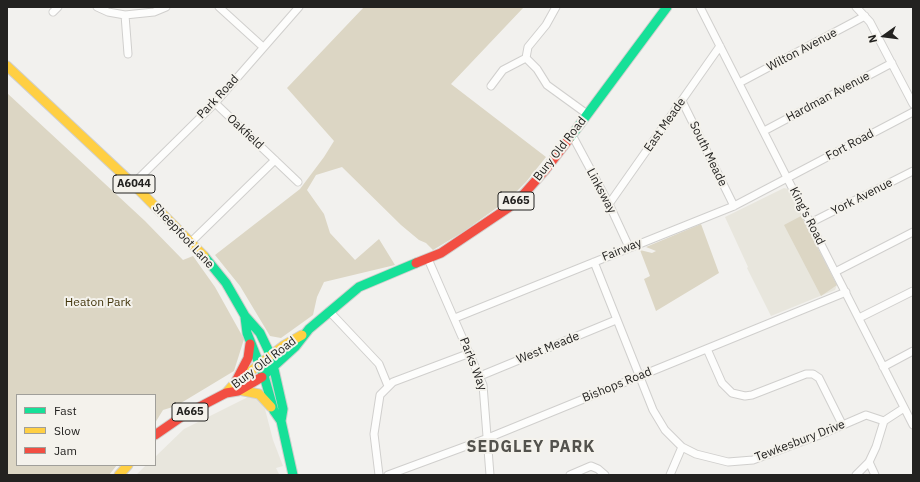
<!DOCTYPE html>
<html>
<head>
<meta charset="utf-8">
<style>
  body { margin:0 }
  #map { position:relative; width:920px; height:482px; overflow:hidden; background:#f2f1ee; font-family:"IBM Plex Sans",sans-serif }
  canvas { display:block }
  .frame { position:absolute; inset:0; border:8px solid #232220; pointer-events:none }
  .legend { position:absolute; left:16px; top:394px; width:140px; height:72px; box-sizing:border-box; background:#f4f2ec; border:1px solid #a09f9a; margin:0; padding:5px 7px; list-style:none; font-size:12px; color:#232220 }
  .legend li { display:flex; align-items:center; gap:8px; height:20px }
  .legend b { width:20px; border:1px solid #a09f9a }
  .north { position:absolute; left:864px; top:16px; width:40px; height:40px; -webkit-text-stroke:3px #f4f2ec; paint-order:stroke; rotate:256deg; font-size:11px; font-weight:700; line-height:16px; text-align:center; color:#232220 }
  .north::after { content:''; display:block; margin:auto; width:14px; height:18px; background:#232220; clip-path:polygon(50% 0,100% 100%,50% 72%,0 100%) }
</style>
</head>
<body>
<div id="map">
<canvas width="920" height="482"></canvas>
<div class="frame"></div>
<ul class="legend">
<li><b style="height:5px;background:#16e098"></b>Fast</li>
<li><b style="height:5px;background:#ffcf43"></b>Slow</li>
<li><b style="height:5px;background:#f24e42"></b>Jam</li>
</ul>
<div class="north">N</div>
</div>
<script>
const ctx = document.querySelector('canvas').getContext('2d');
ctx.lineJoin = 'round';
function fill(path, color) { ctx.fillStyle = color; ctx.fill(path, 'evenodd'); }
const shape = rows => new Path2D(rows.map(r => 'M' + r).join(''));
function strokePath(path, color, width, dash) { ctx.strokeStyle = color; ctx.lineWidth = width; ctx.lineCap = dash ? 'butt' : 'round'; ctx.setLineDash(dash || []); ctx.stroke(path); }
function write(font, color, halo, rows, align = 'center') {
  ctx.font = font + ' "IBM Plex Sans",sans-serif'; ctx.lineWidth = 4; ctx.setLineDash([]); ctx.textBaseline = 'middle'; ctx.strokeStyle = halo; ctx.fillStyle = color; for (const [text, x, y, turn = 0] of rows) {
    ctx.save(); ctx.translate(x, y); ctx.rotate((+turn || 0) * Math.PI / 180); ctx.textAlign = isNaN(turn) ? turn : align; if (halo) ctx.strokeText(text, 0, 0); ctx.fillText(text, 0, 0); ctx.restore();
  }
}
fill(shape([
  [784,188,788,189,837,285,835,290,771,316,747,268,748,267,725,217],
  [248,397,257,399,265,409,273,440,283,466,276,468,279,474,136,475,146,465,155,465,155,457,184,429]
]), '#e8e6dd');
fill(shape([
  [364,7,524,7,451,84,546,157,526,182,509,199,463,232,433,250,426,243,419,240,401,225,342,167,316,175,307,190,324,214,330,233,355,260,379,239,395,265,324,282,317,297,313,315,281,338,270,336,240,286,215,255,300,189,324,157,334,141,287,88],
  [7,93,145,221,183,260,193,256,215,287,244,339,234,371,176,406,163,410,155,423,155,395,17,395,17,465,117,465,109,475,7,475],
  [801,216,837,285,821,296,784,225],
  [701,224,719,273,656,311,644,279,650,276,640,250,652,253,656,251,646,247]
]), '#dcd6c4');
const street = shape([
  [97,7,108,12,125,15,154,12,166,7],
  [219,7,263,47],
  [700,7,913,425],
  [856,7,870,22,913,104],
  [53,12,58,7],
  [125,15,128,54],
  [526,58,528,47,546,25,556,7],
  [739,83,865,16],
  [491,86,503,70,526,58,537,69,547,85,587,114],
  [682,101,734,206],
  [215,103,298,182],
  [764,131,892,63],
  [572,135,609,204,629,247],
  [133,184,215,103,299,7],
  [609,204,720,46],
  [810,223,913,171],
  [191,242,275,160],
  [428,259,483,385,490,475],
  [594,262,653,410,665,430,682,447,696,454,728,462,753,460,822,434,866,415,884,421],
  [835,272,913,232],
  [329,311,379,364,388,386],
  [455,318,734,206,913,112],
  [859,318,913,291],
  [707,349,722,383,732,393,745,396,752,395,806,374,813,374,819,378,842,424],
  [883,367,913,351],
  [480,376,616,320],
  [869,462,875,475],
  [379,475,374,434,380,395,393,382,470,353],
  [388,475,488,438,846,292],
  [570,475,591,466,598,469,605,475],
  [670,475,682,447],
  [856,475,869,462,876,447,884,421,904,408]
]);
const fast = shape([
  [569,139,667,7],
  [204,256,226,283,245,316,260,333,271,356,283,409,281,421,293,475],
  [245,317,247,333,264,376,274,411,281,421],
  [262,377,295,347,309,329,359,287,416,263]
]);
const slow = shape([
  [7,66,133,184,204,256],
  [239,390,259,394,271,407],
  [226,393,233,385,283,346,302,335],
  [119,475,128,465]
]);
const jam = shape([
  [416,263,441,253,508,208,523,195,546,169,569,139],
  [236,381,248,358,250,344],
  [155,435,184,415,226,393,238,391,262,377]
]);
strokePath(street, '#d0cfcd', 9);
strokePath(fast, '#d0cfcd', 11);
strokePath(slow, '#d0cfcd', 11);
strokePath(jam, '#d0cfcd', 11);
strokePath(street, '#fdfdfc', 7);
strokePath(fast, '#16e098', 9);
strokePath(slow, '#ffcf43', 9);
strokePath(jam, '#f24e42', 9);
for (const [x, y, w] of [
  [134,184,42],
  [516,201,36],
  [190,412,36]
]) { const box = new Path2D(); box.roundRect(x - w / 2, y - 9, w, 18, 3); ctx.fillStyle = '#f4f2ec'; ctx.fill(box); strokePath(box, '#232220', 1); }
write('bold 11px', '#232220', null, [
  ["A6044",134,184],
  ["A665",516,201],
  ["A665",190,412]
]);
write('12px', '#232220', '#f4f2ec', [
  ["Wilton Avenue",802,50,-28],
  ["Park Road",218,97,-47],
  ["Hardman Avenue",828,97,-28],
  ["East Meade",665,125,-55],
  ["Oakfield",245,132,43],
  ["Fort Road",850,145,-28],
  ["Bury Old Road",560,149,-52],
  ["South Meade",708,154,64],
  ["Linksway",601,191,62],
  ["York Avenue",862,197,-27],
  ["King's Road",807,216,63],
  ["Sheepfoot Lane",183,236,47],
  ["Fairway",622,250,-22],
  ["West Meade",548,348,-22],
  ["Bury Old Road",264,363,-37],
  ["Parks Way",473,364,69],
  ["Bishops Road",617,385,-22],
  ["Tewkesbury Drive",800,441,-21]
]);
write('12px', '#43360d', '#f4f2ec', [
  ["Heaton Park",98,303]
]);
ctx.letterSpacing = '1px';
write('bold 16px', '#53524d', '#f4f2ec', [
  ["SEDGLEY PARK",531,447]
]);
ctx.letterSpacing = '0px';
</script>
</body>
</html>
